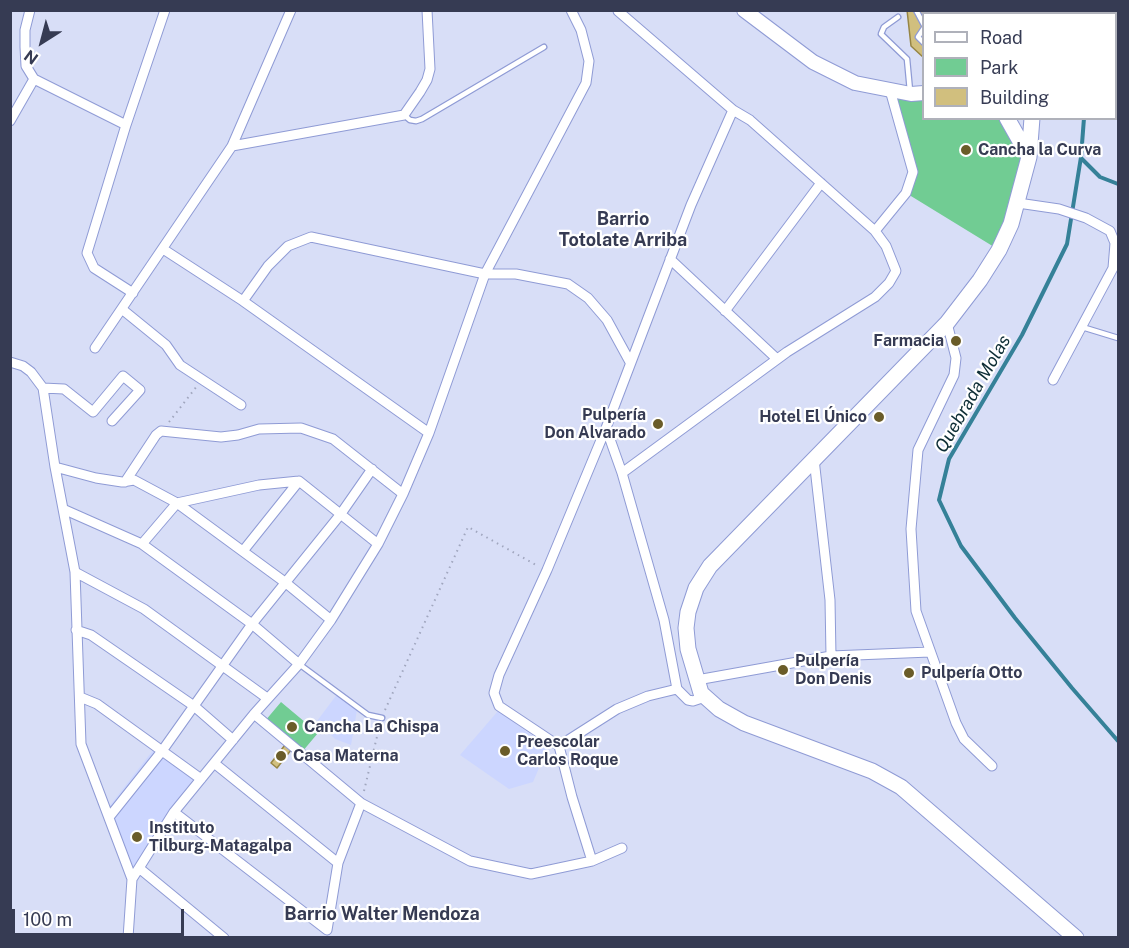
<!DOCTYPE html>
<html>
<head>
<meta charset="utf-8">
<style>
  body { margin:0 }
  #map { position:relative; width:1129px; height:948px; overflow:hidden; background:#d8def7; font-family:"Public Sans",sans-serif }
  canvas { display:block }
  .frame { position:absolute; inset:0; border:12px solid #363b53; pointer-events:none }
  .legend { position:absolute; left:922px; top:12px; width:195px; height:108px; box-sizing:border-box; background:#fff; border:2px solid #afb1ba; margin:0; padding:8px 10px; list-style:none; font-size:18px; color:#363b53 }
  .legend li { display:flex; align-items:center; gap:12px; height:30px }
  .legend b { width:30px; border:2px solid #afb1ba }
  .north { position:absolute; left:12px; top:12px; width:60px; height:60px; -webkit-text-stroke:4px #fff; paint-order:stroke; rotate:216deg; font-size:16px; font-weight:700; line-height:24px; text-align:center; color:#363b53 }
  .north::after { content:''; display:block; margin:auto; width:21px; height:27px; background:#363b53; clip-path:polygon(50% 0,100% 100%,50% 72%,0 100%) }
  .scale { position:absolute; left:12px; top:909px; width:172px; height:27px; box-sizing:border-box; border:3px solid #363b53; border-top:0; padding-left:8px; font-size:18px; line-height:21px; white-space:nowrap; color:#363b53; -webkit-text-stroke:4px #fff; paint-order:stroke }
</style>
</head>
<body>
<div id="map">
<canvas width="1129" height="948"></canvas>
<div class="frame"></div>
<ul class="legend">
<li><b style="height:8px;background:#fff"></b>Road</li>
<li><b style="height:16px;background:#71cc93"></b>Park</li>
<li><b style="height:16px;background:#d1bf7e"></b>Building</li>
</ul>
<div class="north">N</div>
<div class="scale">100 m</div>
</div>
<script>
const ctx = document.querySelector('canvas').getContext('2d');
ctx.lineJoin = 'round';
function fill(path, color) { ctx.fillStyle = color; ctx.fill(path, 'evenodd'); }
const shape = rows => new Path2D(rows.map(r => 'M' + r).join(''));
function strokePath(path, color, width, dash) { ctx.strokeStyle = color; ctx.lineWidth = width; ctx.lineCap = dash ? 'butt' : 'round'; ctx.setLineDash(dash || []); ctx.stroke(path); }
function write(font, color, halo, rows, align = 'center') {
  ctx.font = font + ' "Public Sans",sans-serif'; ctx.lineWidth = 4.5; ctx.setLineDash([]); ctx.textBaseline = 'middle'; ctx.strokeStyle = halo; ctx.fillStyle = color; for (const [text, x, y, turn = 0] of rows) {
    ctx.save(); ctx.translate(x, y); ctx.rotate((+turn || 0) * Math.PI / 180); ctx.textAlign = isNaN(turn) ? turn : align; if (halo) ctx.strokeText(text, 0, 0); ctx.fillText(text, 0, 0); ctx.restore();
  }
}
fill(shape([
  [338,693,357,710,351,745,335,739,317,721],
  [498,711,548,747,533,782,509,789,460,755],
  [154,749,194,778,132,869,108,808]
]), '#ccd6ff');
fill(shape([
  [890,90,923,93,924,118,1007,119,1028,157,999,250,906,193,913,172],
  [281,702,318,733,302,752,265,721]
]), '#71cc93');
strokePath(shape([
  [1083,10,1084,14],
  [1084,118,1081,157,1067,244,1022,335,949,459,939,500,961,546,1015,618,1072,688,1118,741],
  [1081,158,1100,177,1118,184]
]), '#358198', 4);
const building = shape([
  [907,10,1047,10,1045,14,924,14,924,58,911,46,907,10],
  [285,745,291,750,277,768,271,763,285,745]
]);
fill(building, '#d1bf7e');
strokePath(building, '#968545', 1.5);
const lane = shape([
  [916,10,924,25],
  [967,10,970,14],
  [1117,10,1118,12],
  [943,14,946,10],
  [955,14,960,10],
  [1007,14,1010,10],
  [898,17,884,27,881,34,907,59,910,91],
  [924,28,918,37,924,43],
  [404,115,410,120,416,121,422,119,544,47],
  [1082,327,1118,338],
  [299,664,368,715,382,718]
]);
const street = shape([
  [30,10,25,30,25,47,26,66,34,79,126,125],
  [618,11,733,110,750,120,875,231,886,246,896,271,889,283,875,297,787,352,622,473],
  [10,121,34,79],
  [232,146,404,115,420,92,427,80,430,69,427,10],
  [1018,203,1059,209,1086,218,1110,231,1115,243,1113,268,1053,380],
  [875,231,906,193,913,172,890,90],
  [163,249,243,301,429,433],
  [670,259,777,359],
  [133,293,94,268,87,253,126,125,165,10],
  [243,301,268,266,288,246,311,237,485,274,516,274,568,284,588,298,607,320,630,362],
  [123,310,166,345,180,365,241,405],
  [725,311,821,183],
  [947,323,956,358,954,375,918,450,911,529,916,611,956,723,964,739,992,766],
  [95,348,232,146,291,10],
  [10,362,23,366,31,372,43,388,55,467,75,572,81,744,132,879],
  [43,388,64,389,93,412,123,376,140,390,112,421],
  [606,428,622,473,664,620,677,689],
  [55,467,96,478,122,482,134,480,177,503,286,583,331,620],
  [125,482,156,435,161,431,221,437,238,435,259,429,301,428,333,439,403,494],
  [63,509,142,544,252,624,299,664],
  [142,544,177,503,259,485,299,481,378,544],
  [243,551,299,481],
  [75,572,144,609,267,698],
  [76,630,91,635,194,706,233,740],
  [831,656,930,652],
  [697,680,831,656,830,600,814,459],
  [80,697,97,704,201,779],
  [254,714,361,803,470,861,531,874,592,861,622,848],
  [559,746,499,706,494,693,499,675,547,570,606,428,691,205,733,110],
  [214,763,338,863],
  [174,812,327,930,338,863,361,803],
  [110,816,162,751,252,624,340,515,372,469],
  [592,861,572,797,559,746,617,709,648,696,677,689,688,700,693,701,705,697],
  [139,868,224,938],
  [128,938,132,879,139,868,174,812,254,714,299,664,331,620,378,544,403,494,429,433,485,274,586,83,589,61,581,30,571,10]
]);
const secondary = shape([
  [744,10,813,62,855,83,911,94,924,93]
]);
const primary = shape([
  [1062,14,1064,10],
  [1007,118,1029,157],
  [1032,118,1029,157,1011,224,999,250,980,280,947,323,710,566,696,588,688,612,686,628,688,649,701,693,719,709,744,723,872,771,901,787,1076,938]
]);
strokePath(lane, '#8f9bd5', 7);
strokePath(street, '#8f9bd5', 11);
strokePath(secondary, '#8f9bd5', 16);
strokePath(primary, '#8f9bd5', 17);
strokePath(shape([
  [169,422,197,386],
  [385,710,468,527,538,566],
  [364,791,380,724]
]), '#a0a6be', 2, [1.5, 4.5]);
strokePath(lane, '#fff', 4.5);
strokePath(street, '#fff', 9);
strokePath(secondary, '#fff', 14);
strokePath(primary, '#fff', 15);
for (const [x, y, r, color] of [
  [966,150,6,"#6a5c29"],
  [956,341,6,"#6a5c29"],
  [879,417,6,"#6a5c29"],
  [658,424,6,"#6a5c29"],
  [783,670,6,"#6a5c29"],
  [909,673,6,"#6a5c29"],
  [292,727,6,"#6a5c29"],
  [505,751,6,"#6a5c29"],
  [281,756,6,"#6a5c29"],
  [137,837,6,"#6a5c29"]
]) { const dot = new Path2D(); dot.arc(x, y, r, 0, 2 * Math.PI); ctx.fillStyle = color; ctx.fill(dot); strokePath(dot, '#fff', 2); }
write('bold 16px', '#363b53', '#fff', [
  ["Cancha la Curva",978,150],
  ["Farmacia",944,341,"right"],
  ["Pulpería",646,415,"right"],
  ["Don Alvarado",646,433,"right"],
  ["Hotel El Único",867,417,"right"],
  ["Pulpería",795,661],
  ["Don Denis",795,679],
  ["Pulpería Otto",921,673],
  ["Cancha La Chispa",304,727],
  ["Preescolar",517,742],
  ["Carlos Roque",517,760],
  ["Casa Materna",293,756],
  ["Instituto",149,828],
  ["Tilburg-Matagalpa",149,846]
], 'left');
write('bold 18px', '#363b53', '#fff', [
  ["Barrio",623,219],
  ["Totolate Arriba",623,240],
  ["Barrio Walter Mendoza",382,914]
]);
write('italic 18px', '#0e2e36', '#fff', [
  ["Quebrada Molas",973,394,-60]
]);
</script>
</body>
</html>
